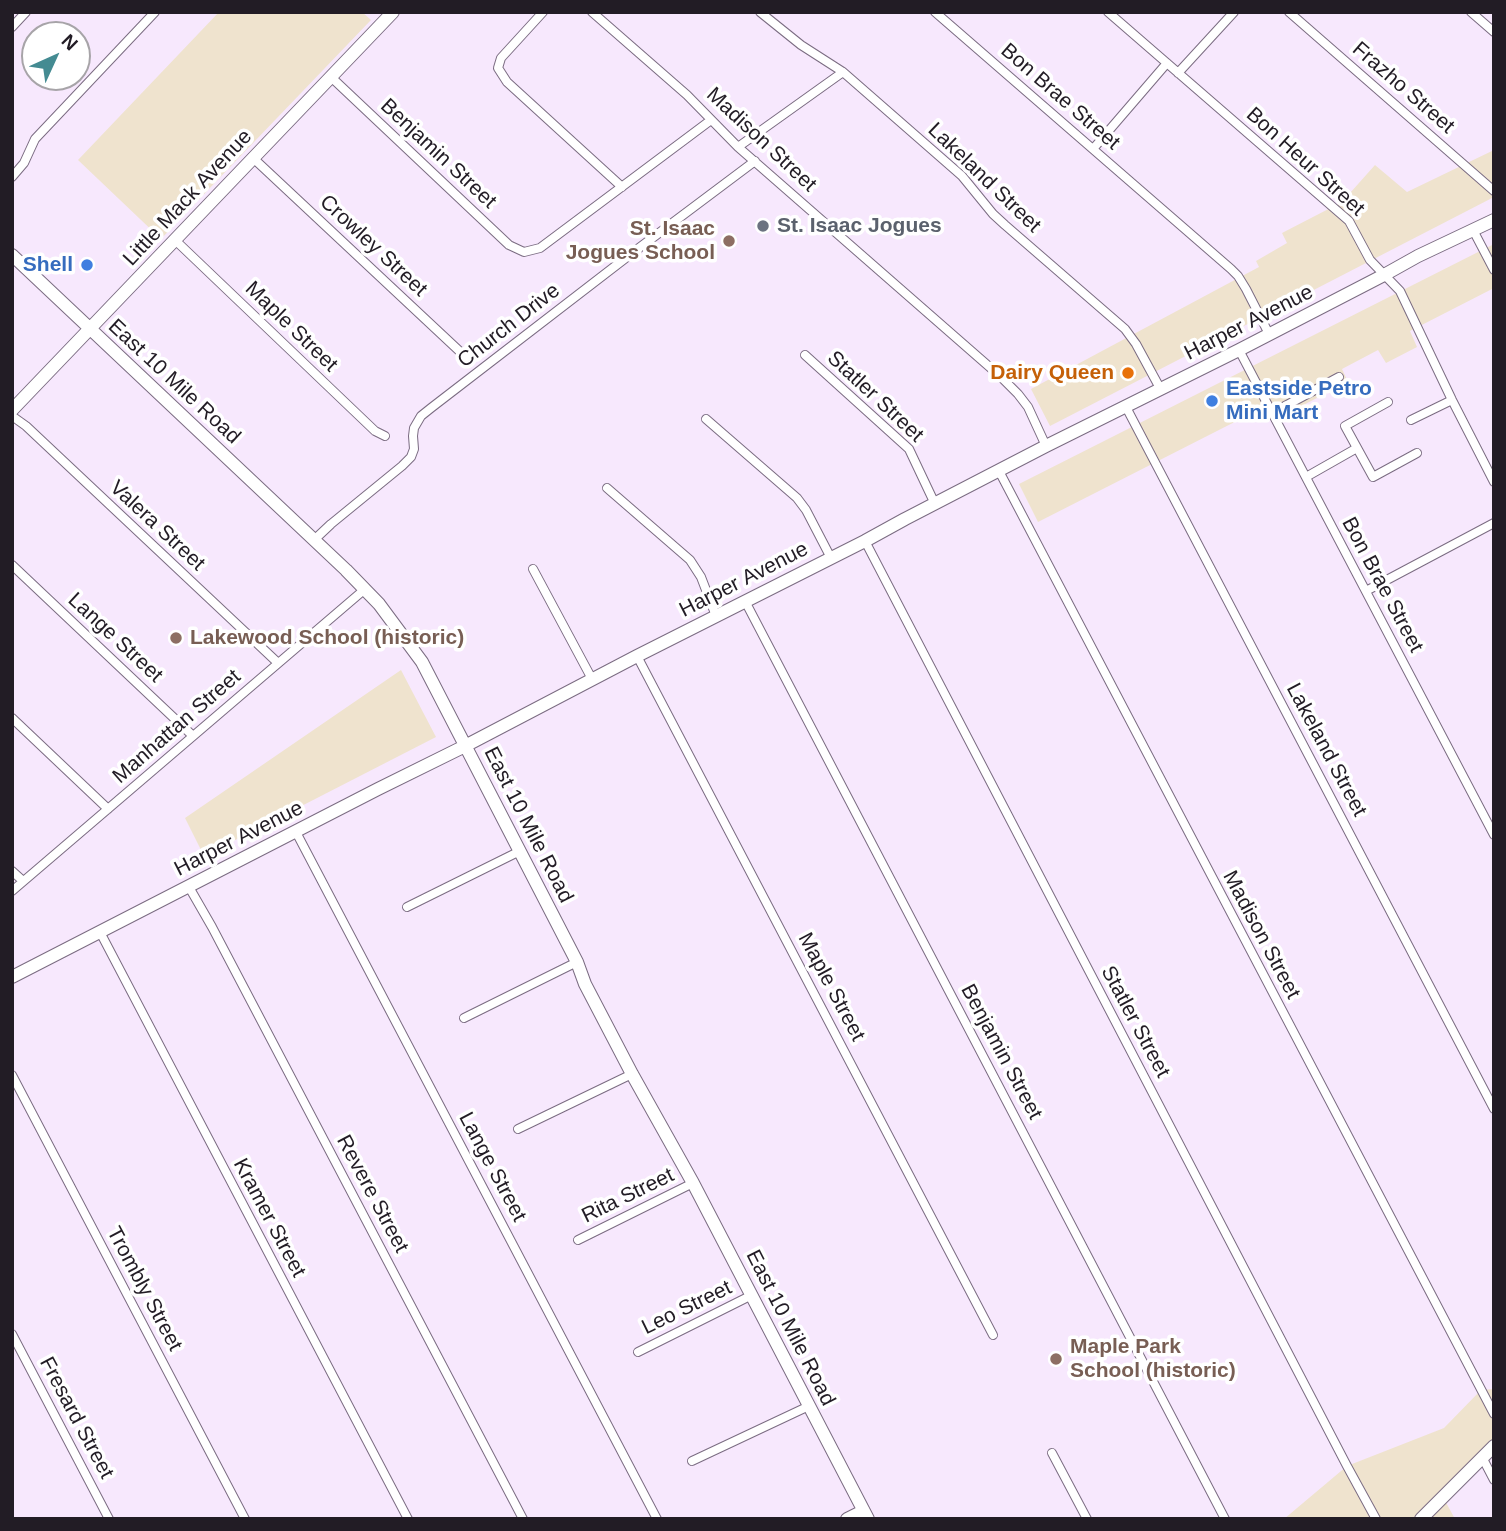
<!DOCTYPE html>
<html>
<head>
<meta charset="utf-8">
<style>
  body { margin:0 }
  #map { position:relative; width:1506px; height:1531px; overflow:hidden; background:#f7e8fd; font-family:Helvetica,sans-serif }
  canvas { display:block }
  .frame { position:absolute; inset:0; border:14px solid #221c25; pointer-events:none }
  .north { position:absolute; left:21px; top:21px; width:70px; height:70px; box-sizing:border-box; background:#fff; border:2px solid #a7a4a8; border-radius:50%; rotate:45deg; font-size:19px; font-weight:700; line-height:28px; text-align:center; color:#221c25 }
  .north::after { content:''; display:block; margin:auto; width:24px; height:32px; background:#448b92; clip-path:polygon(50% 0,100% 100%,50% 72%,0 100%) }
</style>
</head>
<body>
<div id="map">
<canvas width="1506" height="1531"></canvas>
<div class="frame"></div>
<div class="north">N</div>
</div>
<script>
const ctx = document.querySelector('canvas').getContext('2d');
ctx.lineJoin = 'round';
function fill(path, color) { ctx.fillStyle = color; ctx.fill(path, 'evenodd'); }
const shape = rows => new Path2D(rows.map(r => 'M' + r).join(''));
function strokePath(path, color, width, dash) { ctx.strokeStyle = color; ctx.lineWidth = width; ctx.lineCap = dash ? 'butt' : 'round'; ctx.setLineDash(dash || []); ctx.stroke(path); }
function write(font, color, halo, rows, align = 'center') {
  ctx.font = font + ' Helvetica,sans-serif'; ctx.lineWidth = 7; ctx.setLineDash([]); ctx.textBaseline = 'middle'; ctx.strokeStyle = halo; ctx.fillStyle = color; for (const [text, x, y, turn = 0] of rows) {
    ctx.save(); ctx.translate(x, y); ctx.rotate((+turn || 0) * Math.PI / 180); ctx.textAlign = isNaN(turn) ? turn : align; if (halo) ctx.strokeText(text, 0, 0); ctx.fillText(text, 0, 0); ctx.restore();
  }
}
fill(shape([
  [219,12,362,12,371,20,161,239,78,160],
  [1494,150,1494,197,1050,426,1031,389,1259,267,1256,261,1287,243,1282,233,1342,202,1375,165,1407,192],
  [1494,244,1494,288,1410,331,1417,347,1386,363,1378,350,1342,369,1348,382,1282,416,1274,402,1038,522,1019,484],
  [401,670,436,737,204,856,185,818],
  [1494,1389,1494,1454,1443,1497,1455,1519,1284,1519,1347,1466,1444,1428,1481,1390]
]), '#efe3ce');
const street = shape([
  [543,12,501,58,498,68,507,82,622,187],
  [592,12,687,95,738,147,1001,377,1018,394,1028,407,1046,446],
  [760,12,801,45,843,72,962,176,993,214,1005,225,1125,329,1136,344,1161,390],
  [935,12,1231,269,1238,276,1246,289,1269,334],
  [1108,12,1349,221,1370,260,1400,291,1452,400,1494,482],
  [1289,12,1494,191],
  [1471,12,1494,32],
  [12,27,26,12],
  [1178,73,1234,12],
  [331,77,509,245,524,252,540,248,711,120],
  [738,147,843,72],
  [1093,149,1167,63],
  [252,157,470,361],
  [12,177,24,163,35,139,155,12],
  [1473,230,1494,270],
  [175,240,375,431,385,436],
  [1239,350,1494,835],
  [805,355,909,449,935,504],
  [1388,402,1345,426,1373,477,1417,453],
  [1126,407,1494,1109],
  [1272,413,1339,377],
  [12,416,26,426,278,663],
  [706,419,797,498,806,510,831,558],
  [1411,420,1452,400],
  [999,471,1494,1414],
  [1306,477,1357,448],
  [607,488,690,560,701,577,716,616],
  [314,540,331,524,402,466,411,457,414,449,413,436,414,428,421,416,431,408,627,257,755,161],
  [865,541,1347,1466,1376,1519],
  [12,565,193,736],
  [533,569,592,679],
  [1366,591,1494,523],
  [745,601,1225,1519],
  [637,656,993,1335],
  [12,718,108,809],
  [296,832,657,1519],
  [12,871,23,881],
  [189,887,212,927,523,1519],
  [12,891,365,589],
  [407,907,520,851],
  [100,932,408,1519],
  [464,1018,577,962],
  [12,1075,245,1519],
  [518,1129,632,1074],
  [578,1240,693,1183],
  [12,1334,109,1519],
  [638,1352,752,1295],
  [1052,1453,1087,1519],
  [1482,1457,1494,1480],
  [692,1461,809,1406]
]);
const secondary = shape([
  [12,255,346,570,379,604,422,662,577,962,585,984,632,1074,693,1183,868,1519],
  [12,410,393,12],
  [12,977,378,789,465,746,637,656,865,541,905,519,1046,446,1239,350,1384,275,1418,256,1494,220],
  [847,1519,863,1511],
  [1421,1519,1494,1446]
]);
strokePath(street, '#7b6c82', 10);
strokePath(secondary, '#7b6c82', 14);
strokePath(street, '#fff', 8);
strokePath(secondary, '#fff', 12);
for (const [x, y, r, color] of [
  [763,226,7,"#6b7280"],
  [729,241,7,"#8d6e63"],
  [87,265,7,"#3f7fe0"],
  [1128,373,7,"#e8710a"],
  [1212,401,7,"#3f7fe0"],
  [176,638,7,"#8d6e63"],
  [1056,1359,7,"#8d6e63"]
]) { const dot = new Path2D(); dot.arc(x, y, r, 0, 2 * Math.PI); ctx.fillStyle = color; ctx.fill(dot); strokePath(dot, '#fff', 2.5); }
write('21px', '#221c25', '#fff', [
  ["Frazho Street",1403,88,41],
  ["Bon Brae Street",1060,97,41],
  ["Madison Street",761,140,43],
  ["Benjamin Street",438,154,43],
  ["Bon Heur Street",1305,162,42],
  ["Lakeland Street",984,178,44],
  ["Little Mack Avenue",188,198,-47],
  ["Crowley Street",373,246,43],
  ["Harper Avenue",1249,323,-27],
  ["Church Drive",509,326,-38],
  ["Maple Street",291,327,44],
  ["East 10 Mile Road",174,382,43],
  ["Statler Street",875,397,43],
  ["Valera Street",157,526,43],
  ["Harper Avenue",744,580,-27],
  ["Bon Brae Street",1382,585,62],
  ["Lange Street",115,638,43],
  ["Manhattan Street",177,727,-41],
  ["Lakeland Street",1326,750,62],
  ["East 10 Mile Road",528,825,63],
  ["Harper Avenue",239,839,-27],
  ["Madison Street",1261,935,62],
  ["Maple Street",831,987,62],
  ["Statler Street",1135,1022,62],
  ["Benjamin Street",1001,1052,62],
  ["Lange Street",492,1167,62],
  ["Revere Street",372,1194,62],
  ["Rita Street",628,1196,-26],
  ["Kramer Street",269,1218,62],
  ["Trombly Street",144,1289,62],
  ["Leo Street",687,1308,-26],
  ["East 10 Mile Road",790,1328,63],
  ["Fresard Street",76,1418,62]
]);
write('bold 21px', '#5b616d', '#fff', [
  ["St. Isaac Jogues",777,226]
], 'left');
write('bold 21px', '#785e54', '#fff', [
  ["St. Isaac",715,229,"right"],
  ["Jogues School",715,253,"right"],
  ["Lakewood School (historic)",190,638],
  ["Maple Park",1070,1347],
  ["School (historic)",1070,1371]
], 'left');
write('bold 21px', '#366cbe', '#fff', [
  ["Shell",73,265],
  ["Eastside Petro",1226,389,"left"],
  ["Mini Mart",1226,413,"left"]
], 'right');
write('bold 21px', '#c56008', '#fff', [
  ["Dairy Queen",1114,373]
], 'right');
</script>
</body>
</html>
